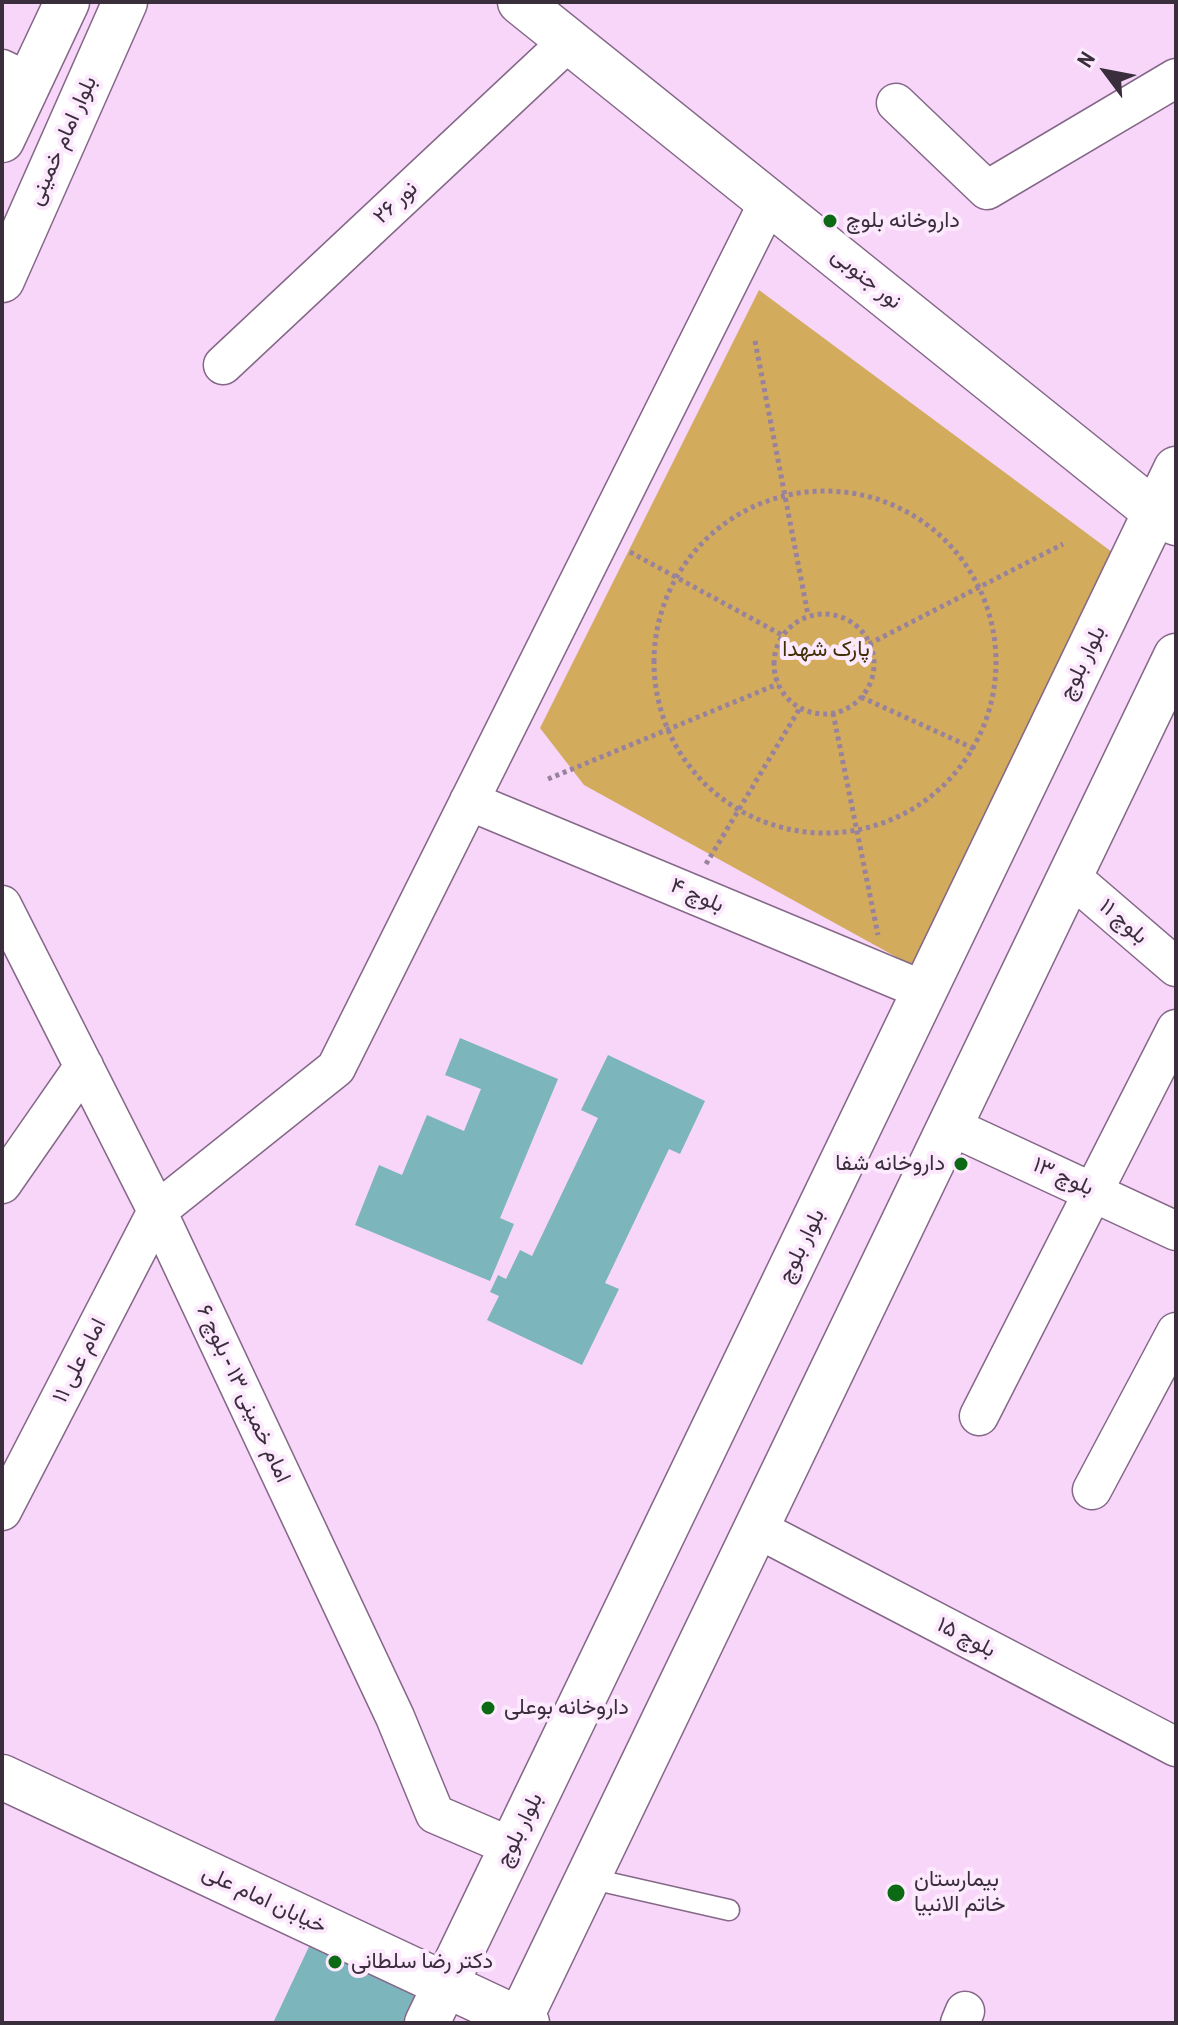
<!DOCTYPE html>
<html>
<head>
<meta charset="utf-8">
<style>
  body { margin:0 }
  #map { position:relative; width:1178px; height:2025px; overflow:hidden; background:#f7d6fa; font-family:"Archivo Narrow",sans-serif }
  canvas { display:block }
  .frame { position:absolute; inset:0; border:4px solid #3a2e3c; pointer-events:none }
  .north { position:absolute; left:1066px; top:32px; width:80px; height:80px; -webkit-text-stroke:6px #fde9fe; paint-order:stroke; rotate:302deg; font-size:22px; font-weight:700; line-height:32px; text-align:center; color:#3a2e3c }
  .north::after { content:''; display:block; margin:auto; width:28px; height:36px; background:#3a2e3c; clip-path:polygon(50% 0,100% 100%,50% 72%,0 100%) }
</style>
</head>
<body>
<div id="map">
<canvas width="1178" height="2025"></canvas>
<div class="frame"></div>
<div class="north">N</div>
</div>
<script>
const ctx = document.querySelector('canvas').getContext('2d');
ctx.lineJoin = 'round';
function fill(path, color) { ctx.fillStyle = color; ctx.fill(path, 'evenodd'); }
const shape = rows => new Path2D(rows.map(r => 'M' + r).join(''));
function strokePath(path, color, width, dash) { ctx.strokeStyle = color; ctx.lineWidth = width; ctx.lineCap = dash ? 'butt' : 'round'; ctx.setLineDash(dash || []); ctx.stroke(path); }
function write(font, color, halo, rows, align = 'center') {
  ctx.font = font + ' "Archivo Narrow",Vazirmatn,sans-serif'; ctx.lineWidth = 8; ctx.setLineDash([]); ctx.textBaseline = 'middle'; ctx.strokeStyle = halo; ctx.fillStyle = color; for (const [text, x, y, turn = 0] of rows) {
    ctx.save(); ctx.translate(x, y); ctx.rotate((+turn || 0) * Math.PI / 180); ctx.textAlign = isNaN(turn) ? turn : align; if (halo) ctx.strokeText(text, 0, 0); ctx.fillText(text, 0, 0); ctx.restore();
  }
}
fill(shape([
  [759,290,1116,555,920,970,584,785,540,728]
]), '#d2ab5c');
fill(shape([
  [460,1038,558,1079,500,1218,514,1224,490,1281,355,1225,379,1165,402,1175,427,1115,464,1131,481,1089,445,1075],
  [608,1055,705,1101,680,1154,669,1149,605,1283,619,1289,582,1365,487,1320,499,1296,490,1292,498,1275,506,1279,520,1250,532,1256,598,1118,581,1110],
  [314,1936,422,1988,406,2023,273,2023]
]), '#7cb5bb');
const lane = shape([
  [588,1878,729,1910]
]);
const street = shape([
  [2,69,29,82],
  [896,103,987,190,1176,78],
  [223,365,569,41],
  [469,801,925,991],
  [1070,876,1176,967],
  [2,905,157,1211,395,1717,435,1814,512,1847],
  [950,1126,1176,1231],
  [2,1184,84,1066],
  [979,1416,1176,1029],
  [1092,1490,1176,1332],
  [2,1511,157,1211,336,1068,769,201],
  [756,1528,1176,1747],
  [960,2023,965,2011]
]);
const secondary = shape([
  [520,2,1155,512,1176,523],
  [2,140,67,2],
  [2,280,125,2],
  [2,1777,527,2023],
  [427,2023,1176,469],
  [518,2023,1176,656]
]);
strokePath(lane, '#856888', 23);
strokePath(street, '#856888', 41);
strokePath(secondary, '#856888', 47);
strokePath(shape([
  [755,341,808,615],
  '654 662a171 171 0 1 1 342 0a171 171 0 1 1-342 0Z',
  [630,552,782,635],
  '774 664a50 50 0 1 1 100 0a50 50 0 1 1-100 0Z',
  [869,644,1063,544],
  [861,697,977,750],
  [833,713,878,935],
  [548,779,778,684],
  [706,864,800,708]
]), '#99839c', 5, [4, 4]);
strokePath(lane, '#fff', 20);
strokePath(street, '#fff', 38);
strokePath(secondary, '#fff', 44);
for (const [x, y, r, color] of [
  [830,221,8,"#0d6a14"],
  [961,1164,8,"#0d6a14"],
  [488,1708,8,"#0d6a14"],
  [896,1893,10,"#0d6a14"],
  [335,1962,8,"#0d6a14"]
]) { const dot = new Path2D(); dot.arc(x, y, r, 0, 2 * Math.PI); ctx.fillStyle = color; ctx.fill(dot); strokePath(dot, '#fde9fe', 3); }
write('22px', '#3a2e3c', '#fde9fe', [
  ["بلوار امام خمینی",63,141,-66],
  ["نور ۲۶",396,203,-43],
  ["نور جنوبی",866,279,39],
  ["بلوار بلوچ",1083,663,-64],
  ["بلوچ ۴",697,896,23],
  ["بلوچ ۱۱",1123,922,41],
  ["بلوچ ۱۳",1063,1177,24],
  ["بلوار بلوچ",802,1246,-64],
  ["امام علی ۱۱",80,1361,-63],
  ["امام خمینی ۱۳ - بلوچ ۶",243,1394,65],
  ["بلوچ ۱۵",966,1638,27],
  ["بلوار بلوچ",520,1830,-64],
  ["خیابان امام علی",264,1900,25]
]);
write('22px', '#3a2e3c', '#fde9fe', [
  ["داروخانه بلوچ",846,221],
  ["داروخانه شفا",945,1164,"right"],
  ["داروخانه بوعلی",504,1708],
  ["بیمارستان",914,1880],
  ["خاتم الانبیا",914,1905],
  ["دکتر رضا سلطانی",351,1962]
], 'left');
write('22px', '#412f05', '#fde9fe', [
  ["پارک شهدا",826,650]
]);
</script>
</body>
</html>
